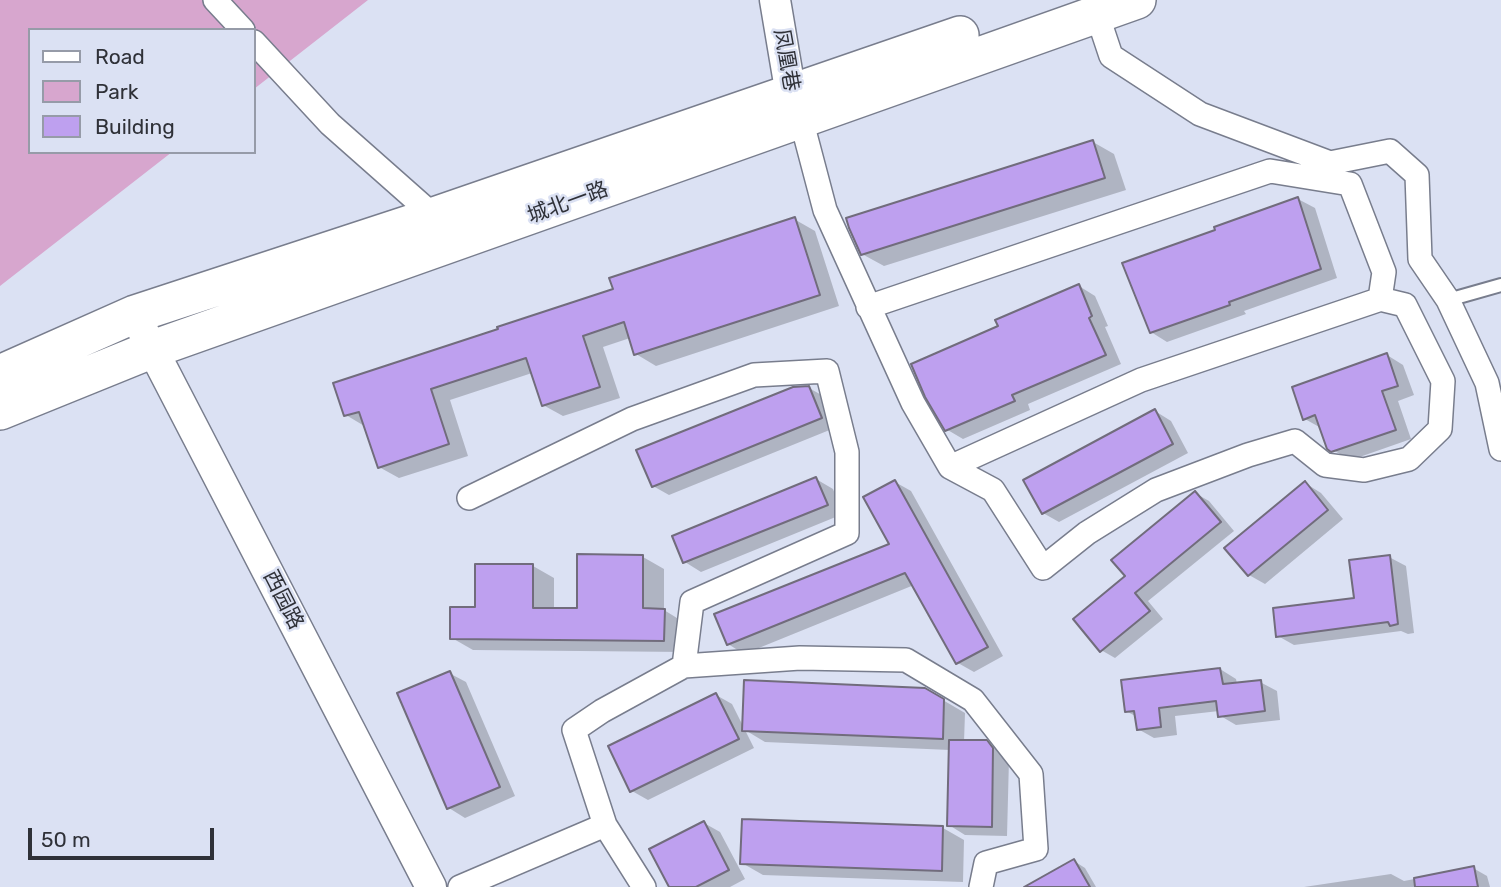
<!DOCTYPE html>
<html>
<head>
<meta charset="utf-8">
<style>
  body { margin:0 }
  #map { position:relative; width:1501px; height:887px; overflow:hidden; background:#dbe1f3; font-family:Rubik,sans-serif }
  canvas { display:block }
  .legend { position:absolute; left:28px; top:28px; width:228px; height:126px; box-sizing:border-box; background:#dbe1f3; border:2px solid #969ba8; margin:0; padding:9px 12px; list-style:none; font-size:21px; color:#2f3138 }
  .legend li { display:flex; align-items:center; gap:14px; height:35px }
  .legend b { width:35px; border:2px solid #969ba8 }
  .scale { position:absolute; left:28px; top:828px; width:186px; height:32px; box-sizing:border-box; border:4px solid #2f3138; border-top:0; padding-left:9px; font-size:21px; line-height:24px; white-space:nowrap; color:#2f3138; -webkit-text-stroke:5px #dbe1f3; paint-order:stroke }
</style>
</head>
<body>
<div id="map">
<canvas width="1501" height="887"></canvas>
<ul class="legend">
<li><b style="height:9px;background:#fff"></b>Road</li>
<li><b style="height:19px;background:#d7a6ce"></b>Park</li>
<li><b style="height:19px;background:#bea0ef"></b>Building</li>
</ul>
<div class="scale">50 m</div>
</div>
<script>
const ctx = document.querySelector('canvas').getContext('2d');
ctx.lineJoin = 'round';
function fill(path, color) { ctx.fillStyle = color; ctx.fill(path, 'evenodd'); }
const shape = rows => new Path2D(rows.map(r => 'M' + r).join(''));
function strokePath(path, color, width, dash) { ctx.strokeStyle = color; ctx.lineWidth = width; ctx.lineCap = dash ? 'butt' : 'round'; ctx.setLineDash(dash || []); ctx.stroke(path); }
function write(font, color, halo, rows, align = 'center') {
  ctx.font = font + ' Rubik,"Noto Sans SC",sans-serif'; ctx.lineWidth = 5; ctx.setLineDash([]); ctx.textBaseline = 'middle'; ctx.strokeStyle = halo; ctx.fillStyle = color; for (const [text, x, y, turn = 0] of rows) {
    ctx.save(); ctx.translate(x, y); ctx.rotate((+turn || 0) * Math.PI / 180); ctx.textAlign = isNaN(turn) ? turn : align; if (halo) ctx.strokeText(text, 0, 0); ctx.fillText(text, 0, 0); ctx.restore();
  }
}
fill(shape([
  [0,0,368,0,254,89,254,30,30,30,30,152,172,152,0,286]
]), '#d7a6ce');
fill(shape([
  [1093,142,1114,154,1126,190,884,266,862,254],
  [1298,199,1315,208,1337,278,1244,311,1246,314,1167,342,1151,332],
  [794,219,815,231,839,306,656,366,636,354,630,338,603,347,620,398,563,416,543,405,532,373,450,400,468,456,399,478,379,467,366,427,346,415,615,290],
  [1079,286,1095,296,1108,326,1105,327,1121,364,1028,404,1030,410,963,439,946,429,1000,327],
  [1387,355,1403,365,1414,395,1398,401,1411,439,1351,460,1329,448,1321,428,1305,419],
  [809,388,825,397,837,427,669,495,653,486],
  [1155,411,1171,421,1188,453,1059,522,1043,513],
  [816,479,833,489,843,514,701,572,685,562],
  [895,482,911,491,1003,656,974,672,958,663,914,585,744,654,728,644,892,545],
  [1305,483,1321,493,1343,519,1265,584,1249,575],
  [1195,493,1209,501,1234,531,1148,601,1163,619,1115,658,1101,650,1127,576],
  [643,557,664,569,664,610,685,623,685,652,473,650,452,638,477,609,533,566,554,578,554,610,578,610],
  [1389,557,1406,566,1414,633,1408,634,1401,631,1294,645,1278,636,1356,600],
  [1220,669,1236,679,1237,684,1260,682,1277,691,1280,720,1236,725,1219,715,1219,711,1175,716,1177,735,1154,738,1138,729,1137,717,1126,711],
  [449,673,466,682,515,796,465,818,449,808],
  [924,689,965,713,964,742,986,742,1003,752,1009,759,1007,836,965,835,949,825,950,750,765,742,745,730,754,748,648,800,632,791,716,695,732,704,744,728],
  [704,823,720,832,745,879,730,887,671,887],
  [943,828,964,840,963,882,763,875,742,863],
  [1074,861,1085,868,1096,887,1028,887],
  [1473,868,1487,876,1490,887,1304,887,1391,874,1404,881]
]), '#0003');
const building = shape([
  [1093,140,1105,178,861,255,849,228,846,218,1093,140],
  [1298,197,1321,269,1229,302,1230,305,1150,333,1122,263,1215,230,1214,227,1298,197],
  [795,217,820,295,634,355,624,322,583,336,600,387,542,406,526,358,431,389,449,444,378,468,359,412,344,416,333,383,498,329,497,327,613,289,609,278,795,217],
  [1079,284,1092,316,1089,318,1106,355,1012,395,1015,401,945,431,925,397,911,364,998,326,995,320,1079,284],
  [1387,353,1398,386,1382,391,1396,430,1331,452,1327,449,1315,415,1303,420,1292,387,1387,353],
  [809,386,822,418,652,487,636,450,793,387,809,386],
  [1155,409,1173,444,1042,514,1023,480,1155,409],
  [816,477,828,505,683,563,672,536,816,477],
  [895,480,988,647,956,664,905,573,727,645,714,614,889,544,863,497,895,480],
  [1305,481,1328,510,1248,576,1224,548,1305,481],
  [1195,491,1221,522,1135,593,1150,611,1100,652,1073,619,1125,576,1111,560,1195,491],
  [577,554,643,555,643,608,665,609,664,641,450,639,450,607,475,607,475,564,533,564,533,608,577,608,577,554],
  [1390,555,1398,624,1390,626,1388,622,1276,637,1273,608,1354,598,1349,560,1390,555],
  [1220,668,1223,684,1261,680,1265,711,1218,717,1216,701,1159,708,1161,727,1137,730,1134,711,1125,712,1121,680,1220,668],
  [450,671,500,787,447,809,397,693,450,671],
  [744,680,925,688,944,699,943,739,742,731,744,680],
  [716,693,739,739,630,792,608,746,716,693],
  [949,740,987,740,993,748,992,827,947,826,949,740],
  [742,819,943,826,942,871,740,864,742,819],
  [704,821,729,870,696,887,669,887,649,849,704,821],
  [1074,859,1090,887,1024,887,1074,859],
  [1474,866,1478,887,1415,887,1414,878,1474,866]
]);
fill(building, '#bea0ef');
strokePath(building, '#716c7c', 2);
const service = shape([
  [1448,300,1501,285]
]);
const minor = shape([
  [215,0,243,30],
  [1097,14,1111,56,1200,114,1330,163,1390,151,1417,175,1420,259,1448,300,1487,383,1501,449],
  [254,42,330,124,434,216],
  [801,119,825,210,913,403,950,467,1141,380,1381,299],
  [868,307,1270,171,1350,184,1384,272,1380,299,1405,305,1443,381,1440,429,1409,459,1364,470,1325,465,1295,441,1248,455,1156,490,1087,533,1043,568,993,490,950,467],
  [469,498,632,419,754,375,827,371,847,452,847,533,692,602,684,666],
  [460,887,605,825],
  [644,887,605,825,574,730,602,711,684,666,800,658,906,660,973,700,1031,774,1036,849,986,863,981,887]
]);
const tertiary = shape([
  [775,0,791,95,798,112],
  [143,331,431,887]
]);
const primary = shape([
  [0,374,135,314,434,216,960,35],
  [0,411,153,349,1137,0]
]);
strokePath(service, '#787d8d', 16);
strokePath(minor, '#787d8d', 26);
strokePath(tertiary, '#787d8d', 33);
strokePath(primary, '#787d8d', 40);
strokePath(service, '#fff', 12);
strokePath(minor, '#fff', 23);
strokePath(tertiary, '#fff', 30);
strokePath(primary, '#fff', 37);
write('21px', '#2f3138', '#dbe1f3', [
  ["凤凰巷",786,60,80],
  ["城北一路",568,203,-20],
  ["西园路",283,600,63]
]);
</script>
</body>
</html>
